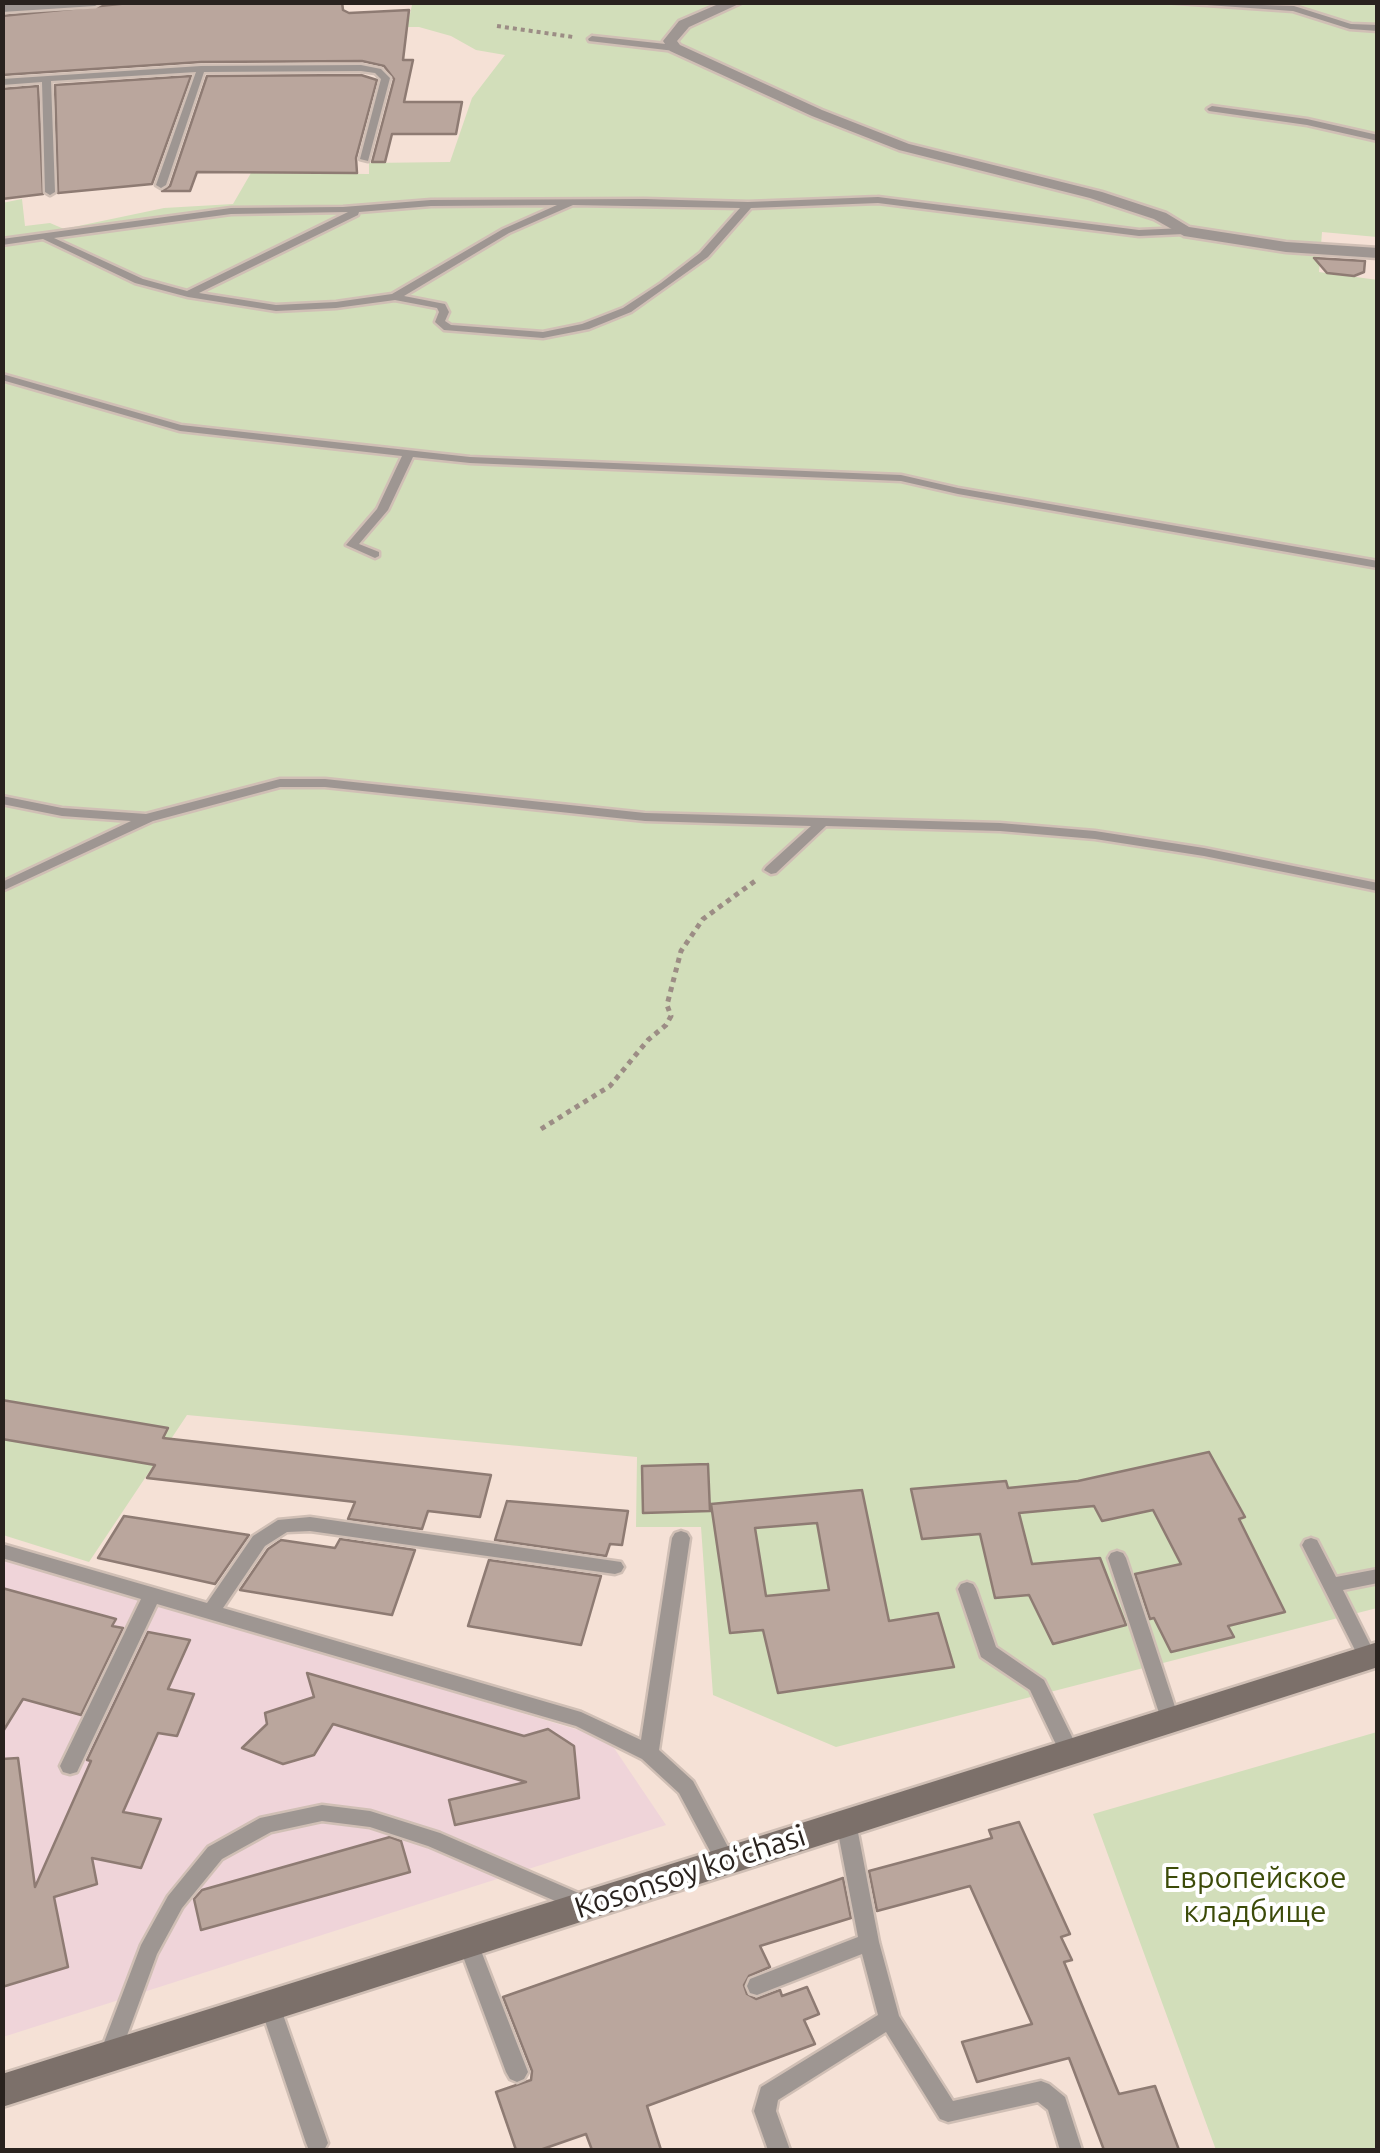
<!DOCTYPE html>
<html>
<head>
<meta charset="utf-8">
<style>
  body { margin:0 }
  #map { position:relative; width:1380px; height:2153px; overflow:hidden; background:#f5e1d6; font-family:Ubuntu,sans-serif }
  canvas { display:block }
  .frame { position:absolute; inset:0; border:5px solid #29221e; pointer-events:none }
</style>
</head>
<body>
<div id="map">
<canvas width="1380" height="2153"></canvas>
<div class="frame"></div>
</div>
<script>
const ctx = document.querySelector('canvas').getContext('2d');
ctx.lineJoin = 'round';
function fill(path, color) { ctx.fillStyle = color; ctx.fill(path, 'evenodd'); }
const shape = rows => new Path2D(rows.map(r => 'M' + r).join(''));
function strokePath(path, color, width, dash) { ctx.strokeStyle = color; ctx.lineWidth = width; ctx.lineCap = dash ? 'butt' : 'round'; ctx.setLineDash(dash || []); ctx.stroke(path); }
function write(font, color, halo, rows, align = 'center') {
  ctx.font = font + ' Ubuntu,sans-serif'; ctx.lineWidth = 8; ctx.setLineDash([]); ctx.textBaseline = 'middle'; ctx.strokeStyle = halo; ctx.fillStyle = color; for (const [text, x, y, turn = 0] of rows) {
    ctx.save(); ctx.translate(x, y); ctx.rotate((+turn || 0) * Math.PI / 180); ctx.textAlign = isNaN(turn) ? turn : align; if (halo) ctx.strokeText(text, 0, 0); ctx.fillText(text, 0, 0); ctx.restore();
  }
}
fill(shape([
  [2,1556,608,1739,666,1825,3,2037]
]), '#efd4d9');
fill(shape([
  [422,3,1377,3,1377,237,1322,232,1319,272,1378,280,1377,1608,836,1747,713,1695,701,1527,636,1527,637,1457,187,1415,89,1562,3,1535,2,203,22,199,25,226,50,223,64,229,164,208,233,204,251,173,369,174,369,163,450,162,472,98,505,55,476,50,451,36,419,27,407,27,412,5],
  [1377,1732,1377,2150,1216,2150,1093,1814]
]), '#d2deba');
const building = shape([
  [139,2,342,2,343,10,349,13,409,10,403,60,413,60,404,102,462,102,456,134,392,134,385,162,372,162,394,79,384,66,362,61,201,62,2,75,2,16,139,2],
  [361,75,377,80,356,158,357,173,197,172,190,191,162,191,170,186,207,76,361,75],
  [191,76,152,184,58,193,55,85,191,76],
  [38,86,43,194,2,199,2,89,38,86],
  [1314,258,1365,261,1364,272,1354,276,1327,273,1314,258],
  [2,1400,168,1428,163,1438,491,1475,480,1517,428,1511,422,1529,348,1519,355,1502,147,1478,155,1465,2,1439,2,1400],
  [1209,1452,1245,1517,1239,1519,1285,1612,1228,1626,1234,1637,1171,1652,1154,1618,1150,1619,1135,1574,1181,1564,1153,1510,1102,1521,1094,1506,1019,1513,1032,1564,1100,1558,1126,1625,1053,1644,1029,1595,995,1598,980,1534,922,1539,911,1489,1006,1481,1008,1488,1078,1481,1209,1452],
  [708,1464,710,1511,643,1513,642,1466,708,1464],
  [862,1490,889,1621,938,1613,954,1667,778,1693,763,1630,730,1633,711,1504,862,1490],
  [817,1523,829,1590,766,1596,755,1528,817,1523],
  [507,1501,628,1511,622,1545,610,1544,606,1556,495,1540,507,1501],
  [124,1516,249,1535,215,1584,98,1558,124,1516],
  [340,1539,415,1550,392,1615,240,1590,268,1549,281,1540,335,1548,340,1539],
  [489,1560,601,1576,581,1645,468,1626,489,1560],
  [2,1588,116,1619,112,1626,123,1628,81,1715,23,1699,2,1733,2,1588],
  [148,1632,190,1640,168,1689,194,1694,177,1736,158,1733,123,1812,161,1819,141,1868,92,1858,97,1884,54,1897,68,1967,2,1987,2,1759,18,1758,35,1887,91,1761,87,1760,148,1632],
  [307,1673,524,1736,548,1729,574,1746,579,1798,455,1825,449,1800,526,1782,333,1724,314,1755,283,1764,242,1748,267,1724,265,1713,314,1697,307,1673],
  [1019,1822,1070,1934,1061,1937,1072,1960,1064,1962,1119,2094,1155,2086,1179,2150,1104,2150,1069,2058,977,2082,962,2042,1032,2024,970,1886,877,1911,869,1871,992,1838,989,1830,1019,1822],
  [390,1837,401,1841,410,1872,201,1930,194,1899,202,1890,390,1837],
  [843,1878,851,1918,760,1946,770,1967,749,1976,744,1985,747,1994,756,1999,780,1990,782,1996,807,1987,819,2014,804,2020,815,2044,647,2106,661,2150,592,2150,586,2134,540,2150,516,2150,496,2092,531,2080,532,2071,503,1997,843,1878]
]);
fill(building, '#baa69d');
strokePath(building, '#8e7b73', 2.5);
const lane = shape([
  [1164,2,1294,6,1351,24,1378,25,1378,31,1350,29,1293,11,1164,2],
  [592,36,675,45,679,48,675,51,589,41,588,39,592,36],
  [361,65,381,69,390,78,368,161,360,159,381,79,375,73,361,71,204,72,166,185,161,188,156,185,196,72,51,81,55,192,50,195,45,192,42,82,2,85,2,79,201,66,361,65],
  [1212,106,1307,119,1378,135,1378,141,1307,125,1209,111,1207,109,1212,106],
  [878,197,1139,230,1184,228,1189,231,1184,234,1139,236,878,203,751,208,708,257,631,312,589,329,543,338,444,330,435,322,439,312,437,308,395,300,336,308,276,311,188,297,135,283,43,239,2,245,2,239,231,208,343,207,431,200,645,199,748,202,878,197],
  [557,205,503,229,392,294,336,302,276,305,199,293,358,215,359,212,431,206,557,205],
  [573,205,740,208,700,253,661,283,623,308,582,324,543,332,451,325,445,321,449,312,445,304,404,296,509,233,573,205],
  [348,212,187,291,143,279,54,238,231,214,348,212],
  [2,374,181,425,470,457,901,475,958,488,1378,561,1378,568,958,494,901,481,470,463,413,457,388,510,359,544,379,552,379,556,375,558,346,545,377,509,402,456,180,431,2,380,2,374],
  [280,779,325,779,645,813,1000,823,1095,831,1204,848,1378,883,1378,891,1204,856,1095,839,1000,831,826,826,776,873,771,874,764,870,766,867,811,826,645,821,325,787,280,787,153,821,2,891,2,882,131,821,62,816,2,804,2,796,62,808,146,814,280,779],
  [310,1517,621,1562,624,1567,621,1572,615,1574,310,1531,287,1532,265,1546,223,1608,581,1712,641,1740,672,1538,675,1533,681,1531,687,1533,690,1538,659,1750,693,1781,735,1860,732,1866,725,1869,718,1866,679,1793,642,1759,576,1726,157,1604,77,1772,70,1774,63,1772,60,1766,141,1599,2,1558,2,1544,207,1603,253,1536,278,1520,310,1517],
  [1311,1538,1317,1540,1336,1577,1378,1569,1378,1583,1343,1590,1376,1656,1374,1661,1367,1664,1360,1661,1358,1656,1302,1545,1305,1540,1311,1538],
  [1117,1551,1123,1553,1126,1558,1179,1719,1177,1725,1170,1727,1163,1725,1161,1719,1108,1558,1111,1553,1117,1551],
  [967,1582,973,1584,976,1589,996,1647,1044,1680,1079,1751,1076,1757,1069,1759,1062,1757,1030,1690,981,1657,958,1589,961,1584,967,1582],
  [322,1805,370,1811,440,1833,590,1898,593,1904,590,1910,583,1913,428,1846,370,1827,322,1821,271,1832,222,1859,182,1908,157,1954,118,2060,111,2063,104,2060,100,2053,141,1945,168,1896,208,1847,260,1818,322,1805],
  [846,1814,853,1816,856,1822,879,1942,899,2016,953,2101,1041,2081,1049,2084,1065,2097,1082,2150,1060,2150,1048,2110,1038,2102,948,2122,940,2119,886,2032,778,2100,776,2111,790,2150,768,2150,754,2111,761,2087,878,2015,862,1954,757,1995,750,1993,747,1986,750,1979,858,1937,836,1822,839,1816,846,1814],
  [468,1934,475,1937,478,1943,528,2072,524,2079,517,2082,510,2079,506,2072,458,1943,461,1937,468,1934],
  [270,1997,277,1999,280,2006,328,2143,324,2150,309,2150,306,2143,260,2006,263,1999,270,1997]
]);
const street = shape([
  [102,2,95,6,2,12,2,4,102,2],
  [723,2,743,2,689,27,677,41,680,45,822,110,909,144,1102,192,1166,213,1189,227,1286,242,1378,248,1378,258,1286,252,1184,236,1154,219,1090,198,899,150,812,116,670,51,663,41,679,21,723,2]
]);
const secondary = shape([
  [1378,1642,1378,1667,2,2107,2,2074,1378,1642]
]);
strokePath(lane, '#d0bfb5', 5);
strokePath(street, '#d0bfb5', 5);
strokePath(secondary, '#d0bfb5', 5);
strokePath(shape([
  [497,26,573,37]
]), '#9c8d85', 4, [4, 4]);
strokePath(shape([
  [541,1129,610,1086,648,1040,666,1025,671,1016,667,1005,681,951,703,919,755,881]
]), '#9c8d85', 5, [5, 5]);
fill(lane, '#9e9692');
fill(street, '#9e9692');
fill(secondary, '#7c706a');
write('30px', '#29221e', '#fff', [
  ["Kosonsoy koʻchasi",690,1872,-18]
]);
write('30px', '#3c4b09', '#fff', [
  ["Европейское",1255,1878],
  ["кладбище",1255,1912]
]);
</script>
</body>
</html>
